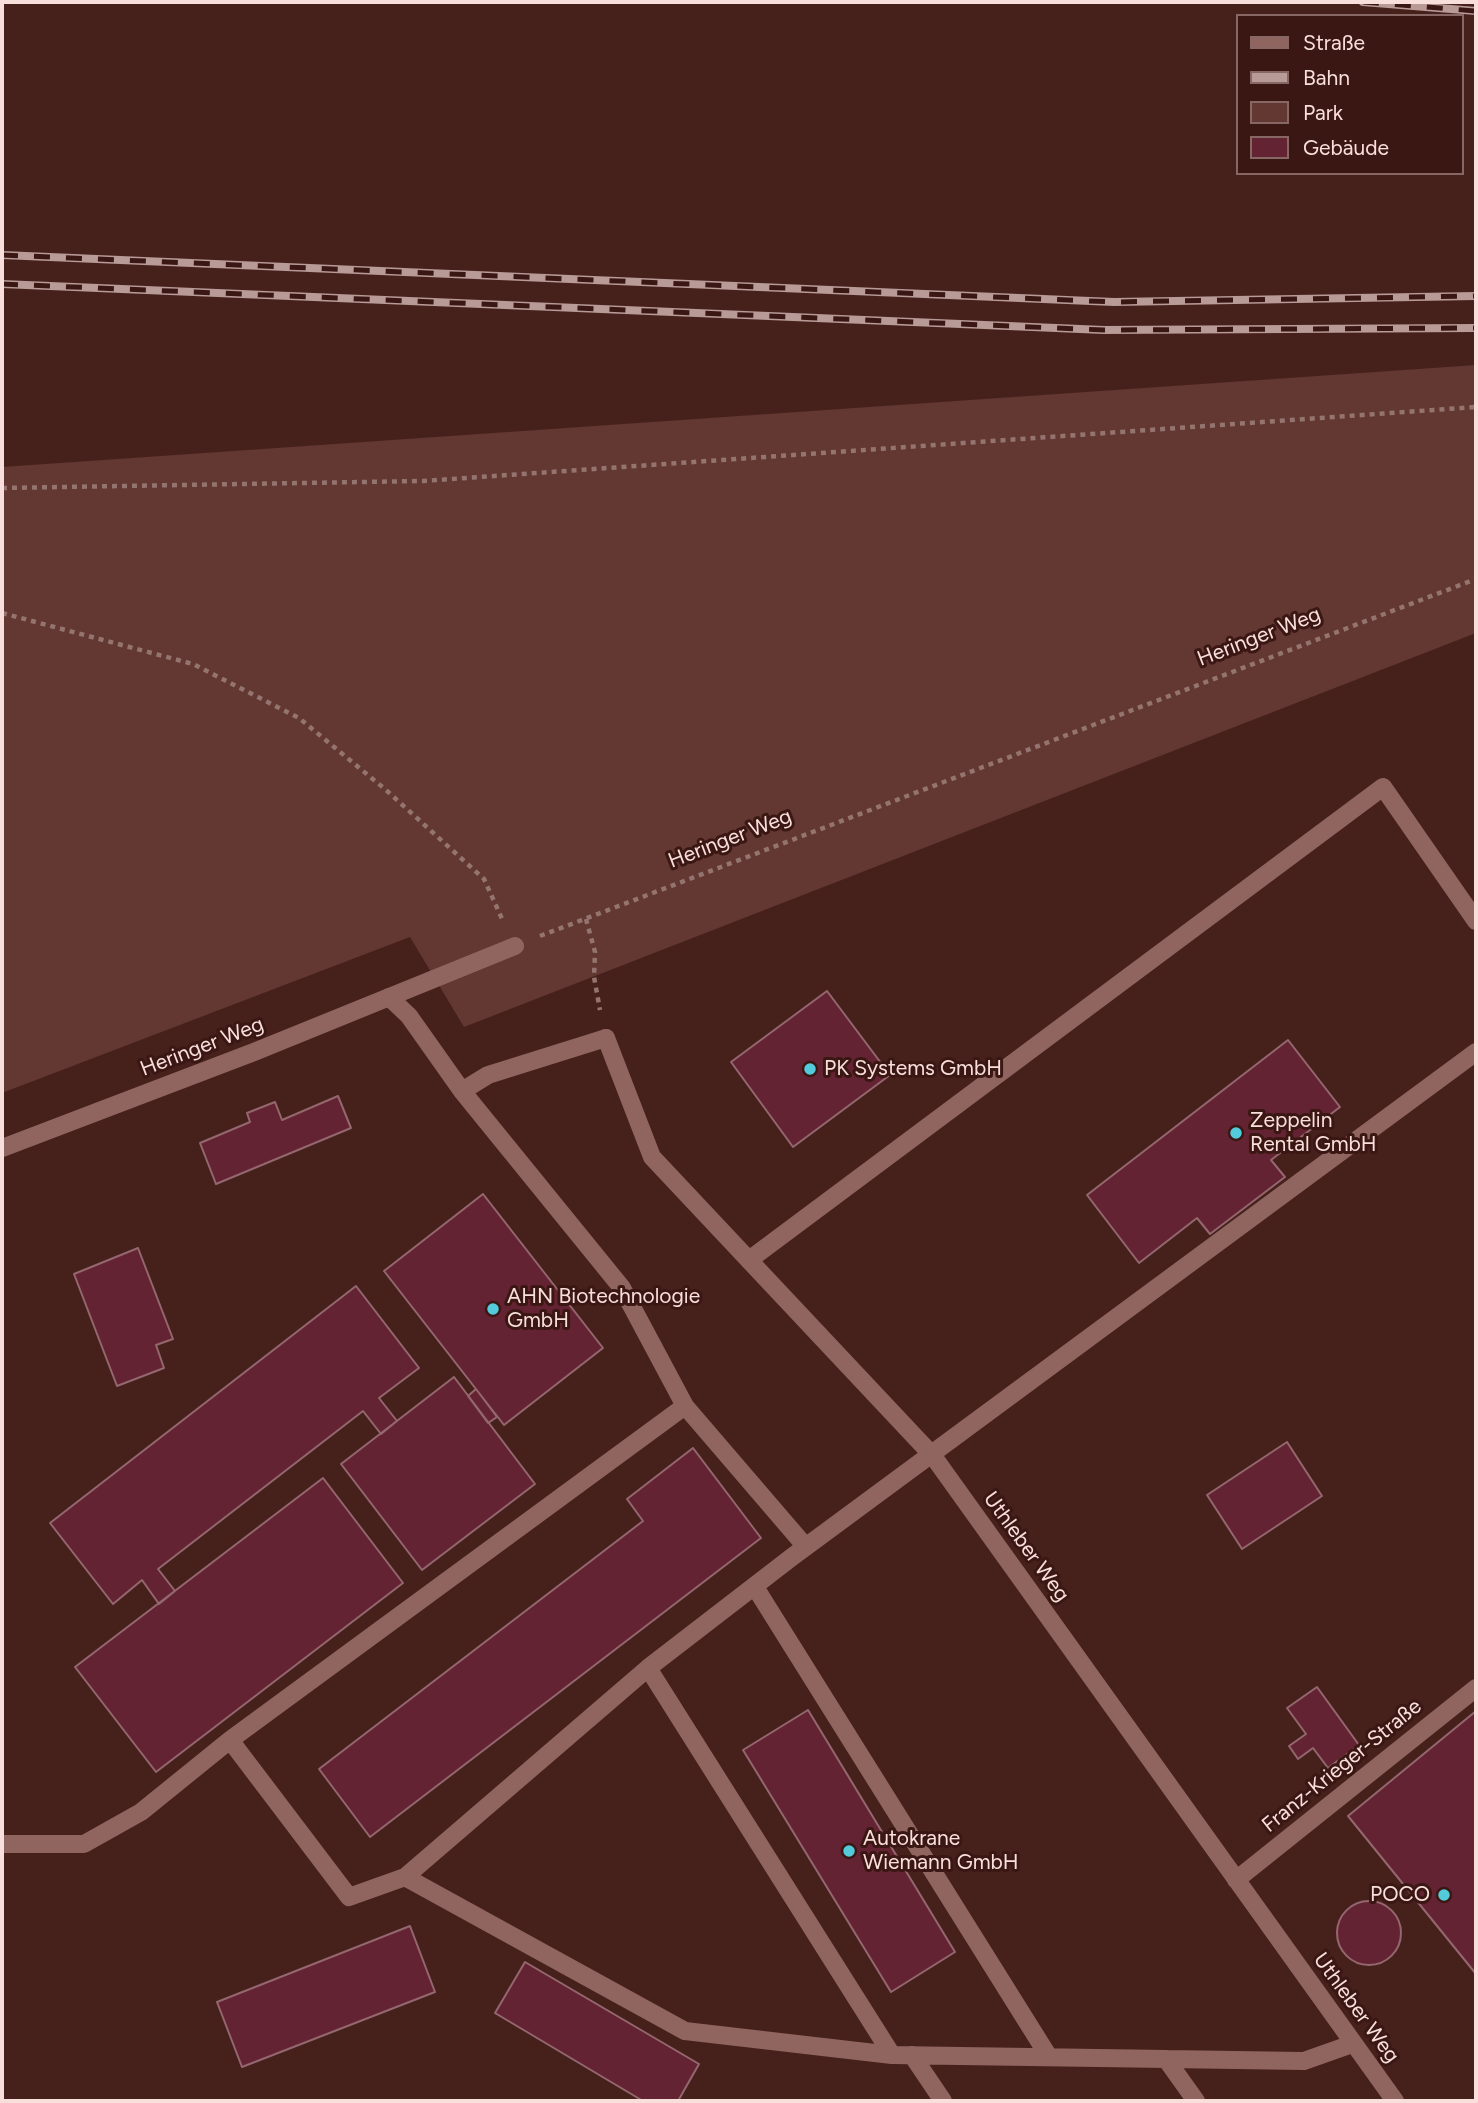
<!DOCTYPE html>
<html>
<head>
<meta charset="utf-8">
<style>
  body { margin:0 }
  #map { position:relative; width:1478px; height:2103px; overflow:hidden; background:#46211c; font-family:Figtree,sans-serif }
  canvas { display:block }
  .frame { position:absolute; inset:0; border:4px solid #f9dfdb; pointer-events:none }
  .legend { position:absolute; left:1236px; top:14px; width:228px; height:161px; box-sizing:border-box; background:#3b1713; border:2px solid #876763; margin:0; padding:9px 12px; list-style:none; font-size:21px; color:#f9dfdb }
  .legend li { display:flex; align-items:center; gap:14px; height:35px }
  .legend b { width:35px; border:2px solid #876763 }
</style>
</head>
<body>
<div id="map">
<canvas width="1478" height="2103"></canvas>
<div class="frame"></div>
<ul class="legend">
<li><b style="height:9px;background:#91655f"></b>Straße</li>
<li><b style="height:9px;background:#b89a96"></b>Bahn</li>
<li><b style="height:19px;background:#633732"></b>Park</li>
<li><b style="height:19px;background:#642333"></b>Gebäude</li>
</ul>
</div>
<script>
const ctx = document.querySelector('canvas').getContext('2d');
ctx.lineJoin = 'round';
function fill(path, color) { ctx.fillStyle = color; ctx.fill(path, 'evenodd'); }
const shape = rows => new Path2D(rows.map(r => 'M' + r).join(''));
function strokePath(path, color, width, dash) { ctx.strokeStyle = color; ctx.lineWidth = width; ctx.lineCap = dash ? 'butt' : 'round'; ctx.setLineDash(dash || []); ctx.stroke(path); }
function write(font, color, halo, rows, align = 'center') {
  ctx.font = font + ' Figtree,sans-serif'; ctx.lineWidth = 6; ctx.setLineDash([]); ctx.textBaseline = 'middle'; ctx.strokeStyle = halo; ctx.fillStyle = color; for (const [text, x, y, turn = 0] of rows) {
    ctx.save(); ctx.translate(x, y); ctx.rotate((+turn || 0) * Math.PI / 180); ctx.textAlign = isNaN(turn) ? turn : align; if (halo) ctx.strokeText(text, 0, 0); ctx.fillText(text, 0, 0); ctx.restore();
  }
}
fill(shape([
  [1476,365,1476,633,464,1027,410,937,2,1093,2,467]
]), '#633732');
const building = shape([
  [827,991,890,1075,793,1147,731,1062,827,991],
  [1288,1040,1340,1107,1271,1160,1285,1177,1210,1234,1197,1218,1139,1263,1087,1195,1288,1040],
  [338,1096,351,1128,216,1184,200,1143,250,1122,247,1113,275,1102,282,1120,338,1096],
  [483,1194,603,1348,504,1425,384,1271,483,1194],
  [138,1248,173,1339,156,1345,164,1368,117,1386,74,1274,138,1248],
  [356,1286,419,1368,379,1398,397,1421,381,1434,363,1411,158,1569,175,1591,159,1604,142,1580,113,1604,50,1523,356,1286],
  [454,1377,535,1484,422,1570,341,1464,454,1377],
  [476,1389,497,1417,488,1423,468,1396,476,1389],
  [1287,1442,1322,1496,1242,1549,1207,1495,1287,1442],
  [693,1448,761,1538,370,1837,319,1769,643,1521,627,1499,693,1448],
  [323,1478,403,1583,156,1772,75,1667,323,1478],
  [1317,1687,1359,1745,1328,1768,1313,1748,1298,1759,1289,1746,1306,1734,1287,1708,1317,1687],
  [808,1710,955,1952,891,1992,743,1750,808,1710],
  [1476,1711,1476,1974,1348,1816,1476,1711],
  '1337 1933a32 32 0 1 1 64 0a32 32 0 1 1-64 0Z',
  [410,1926,435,1992,242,2067,217,2002,410,1926],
  [525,1962,699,2064,678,2101,643,2101,495,2013,525,1962]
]);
fill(building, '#642333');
strokePath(building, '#94676f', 2);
strokePath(shape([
  [2,488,423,481,1476,407],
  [2,613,193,664,299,718,386,790,484,879,503,921],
  [586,919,595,952,594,977,600,1010],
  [540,936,1476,579]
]), '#94746f', 4.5, [5, 5]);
strokePath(shape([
  [389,997,409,1016,462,1091,622,1288,685,1406,806,1547],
  [462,1091,488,1075,606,1038],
  [749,1260,1383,787,1476,921],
  [755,1587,1049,2057],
  [648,1668,892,2055],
  [2,1844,84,1844,141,1812,230,1740],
  [405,1877,349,1897,230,1740,685,1406],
  [1352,2044,1304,2061,892,2055,685,2031,405,1877,648,1668,792,1557,1476,1052],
  [912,2055,943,2101],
  [1166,2059,1196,2101]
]), '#91655f', 18);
strokePath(shape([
  [606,1038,652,1157,933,1456,1395,2101],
  [2,1148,254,1052,515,946],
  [1236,1880,1476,1688]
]), '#91655f', 18);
const rail = shape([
  [1363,2,1476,11],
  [2,255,1114,302,1476,296],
  [2,284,1104,330,1476,328]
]);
strokePath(rail, '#b89a96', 8);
strokePath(rail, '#3b1713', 5, [16]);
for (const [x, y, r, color] of [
  [810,1069,7,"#53cbdb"],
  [1236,1133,7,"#53cbdb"],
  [493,1309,7,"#53cbdb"],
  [849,1851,7,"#53cbdb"],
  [1444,1895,7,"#53cbdb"]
]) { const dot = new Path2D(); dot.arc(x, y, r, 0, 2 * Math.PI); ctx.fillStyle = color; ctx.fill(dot); strokePath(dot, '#3b1713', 2.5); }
write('21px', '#f9dfdb', '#3b1713', [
  ["Heringer Weg",1259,637,-21],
  ["Heringer Weg",730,839,-21],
  ["Heringer Weg",202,1047,-21],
  ["Uthleber Weg",1026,1547,54],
  ["Franz-Krieger-Straße",1342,1766,-39],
  ["Uthleber Weg",1356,2008,54]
]);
write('21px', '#f9dfdb', '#3b1713', [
  ["PK Systems GmbH",824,1069],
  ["Zeppelin",1250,1121],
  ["Rental GmbH",1250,1145],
  ["AHN Biotechnologie",507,1297],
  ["GmbH",507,1321],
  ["Autokrane",863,1839],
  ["Wiemann GmbH",863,1863],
  ["POCO",1430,1895,"right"]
], 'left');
</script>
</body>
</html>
